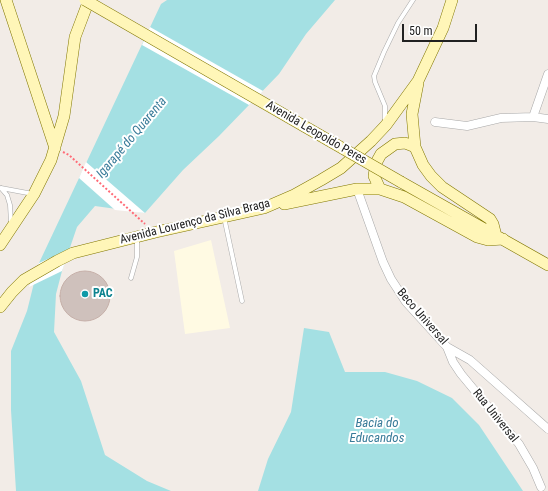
<!DOCTYPE html>
<html>
<head>
<meta charset="utf-8">
<style>
  body { margin:0 }
  #map { position:relative; width:548px; height:491px; overflow:hidden; background:#f2ece7; font-family:"Roboto Condensed",sans-serif }
  canvas { display:block }
  .scale { position:absolute; left:402px; top:24px; width:75px; height:18px; box-sizing:border-box; border:2px solid #212121; border-top:0; padding-left:5px; font-size:12px; line-height:14px; white-space:nowrap; color:#212121; -webkit-text-stroke:3px #fff; paint-order:stroke }
</style>
</head>
<body>
<div id="map">
<canvas width="548" height="491"></canvas>
<div class="scale">50 m</div>
</div>
<script>
const ctx = document.querySelector('canvas').getContext('2d');
ctx.lineJoin = 'round';
function fill(path, color) { ctx.fillStyle = color; ctx.fill(path, 'evenodd'); }
const shape = rows => new Path2D(rows.map(r => 'M' + r).join(''));
function strokePath(path, color, width, dash) { ctx.strokeStyle = color; ctx.lineWidth = width; ctx.lineCap = dash ? 'butt' : 'round'; ctx.setLineDash(dash || []); ctx.stroke(path); }
function write(font, color, halo, rows, align = 'center') {
  ctx.font = font + ' "Roboto Condensed",sans-serif'; ctx.lineWidth = 4; ctx.setLineDash([]); ctx.textBaseline = 'middle'; ctx.strokeStyle = halo; ctx.fillStyle = color; for (const [text, x, y, turn = 0] of rows) {
    ctx.save(); ctx.translate(x, y); ctx.rotate((+turn || 0) * Math.PI / 180); ctx.textAlign = isNaN(turn) ? turn : align; if (halo) ctx.strokeText(text, 0, 0); ctx.fillText(text, 0, 0); ctx.restore();
  }
}
fill(shape([
  [211,240,230,328,185,334,174,251]
]), '#fffae3');
fill(shape([
  [167,0,335,0,306,34,279,74,219,136,183,170,145,213,95,206,77,227,62,271,56,294,54,332,81,381,105,455,147,481,171,491,16,491,11,410,11,351,27,311,39,263,161,4],
  [304,328,329,332,345,372,385,372,417,381,452,398,479,425,523,491,258,491,268,459,291,412]
]), '#a4e0e3');
fill(shape([
  [150,27,263,91,249,105,142,45],
  [86,162,145,213,115,210,79,178],
  [70,249,62,271,29,287,39,263]
]), '#fff');
const building = shape([
  '60 296a25 25 0 1 1 50 0a25 25 0 1 1-50 0Z'
]);
fill(building, '#cfc1bc');
strokePath(building, '#c5afa8', 1);
const lane = shape([
  [385,121,385,106,375,82,374,76,384,52,398,23,413,0],
  [1,188,7,195,10,205,11,223],
  [1,188,33,194],
  [224,217,242,301],
  [131,278,137,257,137,237]
]);
const street = shape([
  [533,117,548,74],
  [435,122,467,126,501,118,533,117,548,119],
  [357,189,383,262,391,279,406,302,447,347,470,360,548,429],
  [447,347,453,362,461,374,519,444,533,468,541,487]
]);
const secondary = shape([
  [6,0,55,148],
  [418,83,412,114,415,147,423,165,431,176,442,187,490,219,493,224,496,236],
  [401,182,548,265],
  [380,189,374,176,376,163,381,154,395,144,405,143,415,147],
  [284,204,357,189,380,189,404,197,477,237,488,240,503,239],
  [0,245,34,194,51,160,64,116,75,37,89,0],
  [0,307,12,292,24,280,57,261,73,253,156,232,264,208,294,195,321,180,341,168,371,141,386,125,418,81,443,28,452,0]
]);
strokePath(lane, '#a8a8a8', 5);
strokePath(street, '#a8a8a8', 9);
strokePath(secondary, '#807600', 12);
strokePath(shape([
  [63,152,69,155,145,224]
]), '#ff6b77', 2, [2, 2]);
strokePath(lane, '#fff', 4);
strokePath(street, '#fff', 8);
strokePath(secondary, '#fff6b8', 11);
const secondaryBridge = shape([
  [85,0,401,182]
]);
strokePath(secondaryBridge, '#807600', 12, []);
strokePath(secondaryBridge, '#fff6b8', 11);
for (const [x, y, r, color] of [
  [85,294,4,"#0f9aa8"]
]) { const dot = new Path2D(); dot.arc(x, y, r, 0, 2 * Math.PI); ctx.fillStyle = color; ctx.fill(dot); strokePath(dot, '#fff', 1.5); }
write('12px', '#212121', '#fff', [
  ["Avenida Leopoldo Peres",316,133,30],
  ["Avenida Lourenço da Silva Braga",195,222,-14],
  ["Beco Universal",422,317,49],
  ["Rua Universal",495,416,51]
]);
write('bold 12px', '#0d838f', '#fff', [
  ["PAC",93,294]
], 'left');
write('italic 13px', '#397b99', '#fff', [
  ["Igarapé do Quarenta",132,138,-50],
  ["Bacia do",377,424],
  ["Educandos",377,439]
]);
</script>
</body>
</html>
